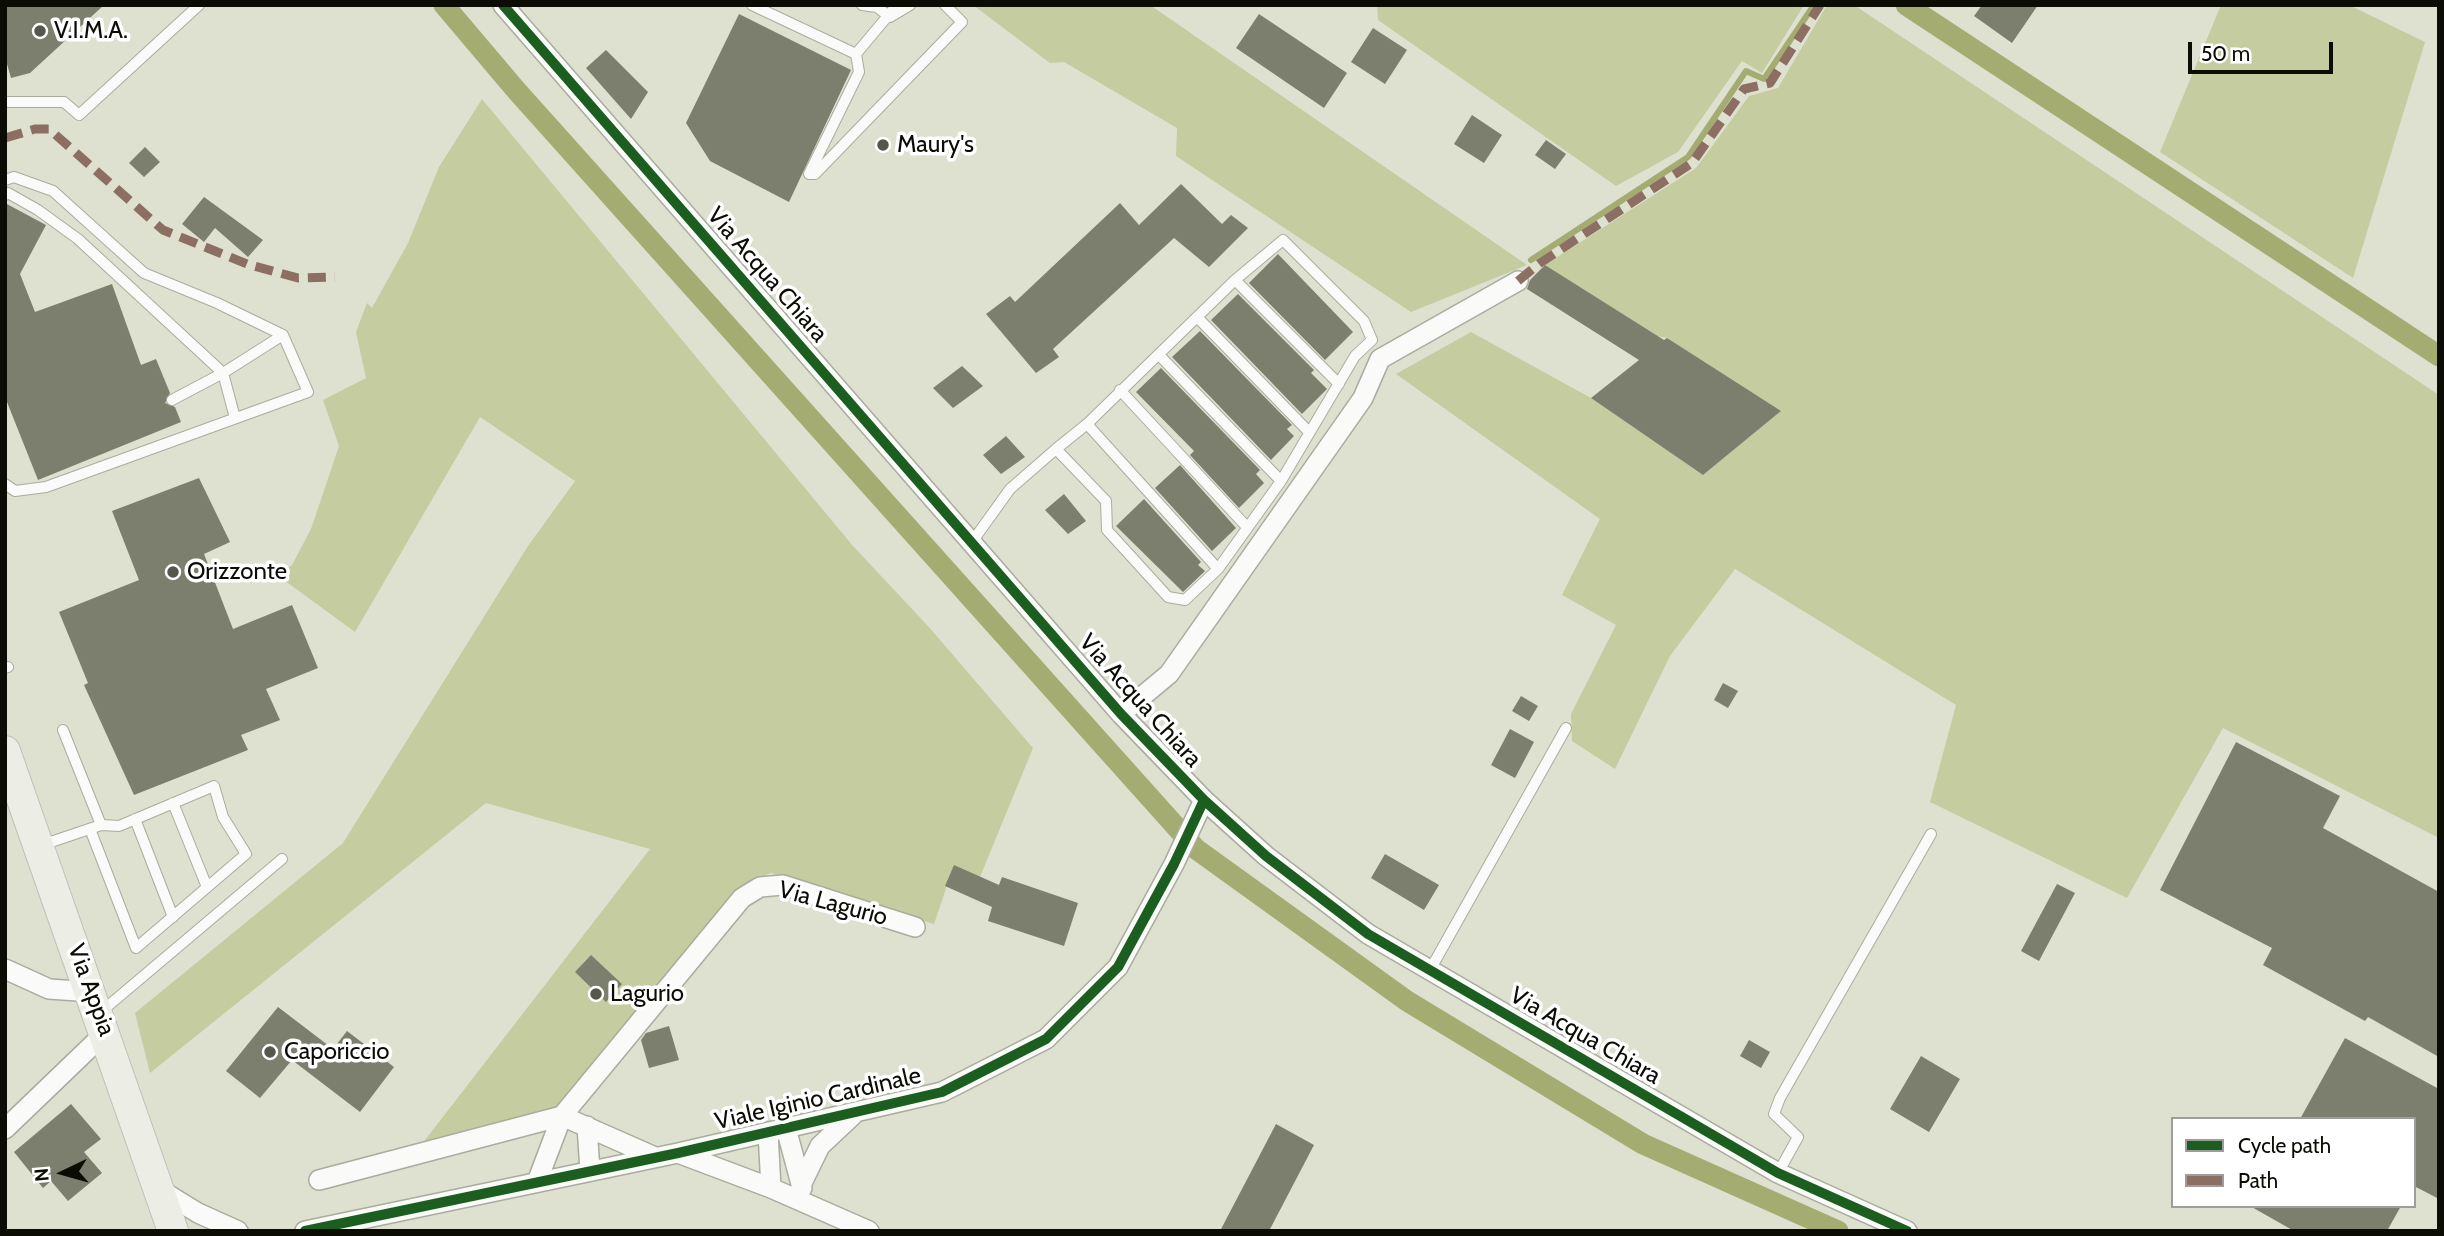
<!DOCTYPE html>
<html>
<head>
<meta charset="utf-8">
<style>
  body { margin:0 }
  #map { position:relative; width:2444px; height:1236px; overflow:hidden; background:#dee1d0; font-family:Cabin,sans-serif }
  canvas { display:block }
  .frame { position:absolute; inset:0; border:7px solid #0b0d04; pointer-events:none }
  .legend { position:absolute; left:2171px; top:1117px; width:245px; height:91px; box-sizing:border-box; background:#fff; border:2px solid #9d9e9b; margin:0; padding:9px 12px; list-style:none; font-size:21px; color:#0b0d04 }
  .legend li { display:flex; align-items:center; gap:14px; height:35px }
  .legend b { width:35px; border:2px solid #9d9e9b }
  .north { position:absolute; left:28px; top:1138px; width:70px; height:70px; -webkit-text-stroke:5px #fff; paint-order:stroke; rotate:265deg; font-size:19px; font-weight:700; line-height:28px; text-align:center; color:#0b0d04 }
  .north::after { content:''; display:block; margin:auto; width:24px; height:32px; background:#0b0d04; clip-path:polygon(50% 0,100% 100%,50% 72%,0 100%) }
  .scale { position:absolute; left:2188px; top:42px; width:145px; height:32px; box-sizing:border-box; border:4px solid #0b0d04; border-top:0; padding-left:9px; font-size:21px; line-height:24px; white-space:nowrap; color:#0b0d04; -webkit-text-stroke:5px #fff; paint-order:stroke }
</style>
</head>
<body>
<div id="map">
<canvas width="2444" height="1236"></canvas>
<div class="frame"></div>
<ul class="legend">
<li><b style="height:9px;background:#1b5e20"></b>Cycle path</li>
<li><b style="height:9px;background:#8d6e63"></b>Path</li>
</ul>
<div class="north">N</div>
<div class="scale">50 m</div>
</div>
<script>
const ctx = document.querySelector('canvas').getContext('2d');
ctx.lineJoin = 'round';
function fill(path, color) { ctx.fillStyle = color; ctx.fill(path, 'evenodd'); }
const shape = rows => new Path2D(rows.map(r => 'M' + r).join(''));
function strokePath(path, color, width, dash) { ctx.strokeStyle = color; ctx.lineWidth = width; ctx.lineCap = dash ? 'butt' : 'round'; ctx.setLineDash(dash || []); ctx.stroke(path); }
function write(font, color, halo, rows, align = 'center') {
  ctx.font = font + ' Cabin,sans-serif'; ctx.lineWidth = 7; ctx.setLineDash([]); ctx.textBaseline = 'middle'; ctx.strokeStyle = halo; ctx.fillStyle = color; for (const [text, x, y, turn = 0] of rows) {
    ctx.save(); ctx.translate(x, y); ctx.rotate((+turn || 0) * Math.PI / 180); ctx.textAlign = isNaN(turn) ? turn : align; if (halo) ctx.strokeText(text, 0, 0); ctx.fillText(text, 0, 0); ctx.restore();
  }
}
fill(shape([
  [973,5,1150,5,1527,265,1411,312,1176,156,1177,128,1064,62,1050,63],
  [1377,5,1804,5,1762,73,1742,61,1678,152,1616,186,1378,20],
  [1827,5,1854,5,2439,395,2439,838,2223,728,2127,898,1930,802,1956,705,1735,569,1670,656,1615,769,1572,741,1571,714,1616,625,1562,595,1600,519,1396,374,1471,332,1591,398,1703,475,1780,412,1667,338,1657,336,1545,265,1696,168,1749,96,1778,88],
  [2221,5,2349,5,2425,42,2353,278,2160,152],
  [482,99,853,546,928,626,1033,748,980,877,954,865,934,924,771,873,748,882,560,1107,422,1144,650,849,486,803,150,1073,135,1013,343,843,528,546,575,481,480,417,355,632,277,575,292,565,311,529,339,446,323,400,366,378,356,332,367,303,372,308,408,243,439,167]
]), '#c5cc9f');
strokePath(shape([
  [1531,260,1688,157,1746,71,1764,79,1814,5]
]), '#a4ac71', 6);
strokePath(shape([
  [444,5,516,90,1196,849,1407,1001,1643,1144,1838,1231],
  [1906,5,2439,356]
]), '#a4ac71', 21);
fill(shape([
  [5,5,104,5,30,73,11,78,5,57],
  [1982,5,2038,5,2012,43,1974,16],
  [739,14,851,70,789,202,710,161,686,123],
  [1259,14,1347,73,1324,108,1236,48],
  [1373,28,1407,50,1385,84,1351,62],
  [606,50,648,92,631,119,586,68],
  [1472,115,1502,135,1484,163,1454,144],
  [1546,140,1566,154,1555,169,1535,155],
  [145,147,160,162,144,177,129,163],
  [1181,184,1222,224,1231,215,1248,228,1209,267,1174,238,1053,349,1059,357,1036,373,986,314,1010,296,1015,302,1120,203,1139,225],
  [204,197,263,240,248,257,215,228,204,242,182,224],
  [5,203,46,225,20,274,35,312,112,284,141,365,156,359,170,393,165,403,175,407,181,422,38,480,5,397],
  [1278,254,1353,332,1325,360,1249,283],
  [1545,265,1664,340,1667,338,1781,411,1703,475,1591,398,1639,360,1527,289,1530,280],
  [1238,294,1314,370,1311,373,1327,389,1302,414,1211,320],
  [1200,331,1292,425,1287,429,1294,436,1271,460,1172,357],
  [962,366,983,386,953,408,933,388],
  [1161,368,1260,470,1256,474,1264,483,1239,508,1190,455,1194,451,1136,392],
  [1006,436,1025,457,1001,474,983,455],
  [1180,465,1236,528,1212,551,1155,488],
  [199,478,230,542,204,554,233,629,292,605,318,668,266,689,280,720,241,735,248,750,134,795,84,685,88,683,59,612,139,580,112,511],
  [1064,494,1086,521,1068,534,1045,510],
  [1144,499,1201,562,1198,565,1205,571,1183,592,1116,526],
  [1723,683,1738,691,1728,708,1714,700],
  [1521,696,1538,706,1529,721,1512,711],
  [1510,729,1534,742,1515,778,1491,765],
  [2236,742,2340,796,2323,828,2439,892,2439,1057,2368,1017,2365,1021,2263,965,2272,948,2160,890],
  [1385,854,1439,885,1424,910,1371,878],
  [954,865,999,885,1002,877,1078,903,1064,946,988,921,992,907,945,886],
  [2057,884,2075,893,2039,961,2021,951],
  [591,955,622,984,606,1002,575,972],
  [278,1007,333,1049,347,1031,394,1067,360,1112,292,1060,260,1098,226,1071],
  [669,1026,679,1060,649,1068,641,1040,646,1033],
  [2345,1038,2439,1089,2439,1199,2414,1186,2414,1119,2300,1119],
  [1749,1040,1770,1052,1761,1068,1740,1056],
  [1921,1056,1960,1079,1929,1132,1890,1109],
  [71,1104,101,1139,84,1152,102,1173,68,1201,51,1181,43,1188,14,1152],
  [1276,1124,1314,1145,1269,1231,1220,1231],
  [2250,1206,2401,1206,2387,1231,2294,1231]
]), '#7c7e6e');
const lane = shape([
  [752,5,856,54,897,5],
  [862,5,877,7,890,17,910,5],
  [856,54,859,72,809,174,815,174,962,22,945,5],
  [5,102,64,102,79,115,199,5],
  [5,180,14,177,53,191,144,273,217,303,283,335,308,392,46,487,15,491,5,484],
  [5,195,8,193,38,210,78,239,223,373,235,418],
  [1235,280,1339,384],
  [1198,318,1309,432],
  [1159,355,1281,481],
  [1120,390,1246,526],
  [172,400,223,373,283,335],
  [1087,424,1218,569],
  [972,542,1010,489,1056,449,1087,424,1235,280,1283,240,1364,321,1372,340,1355,356,1281,481,1218,569,1185,600,1168,597,1107,530,1106,501,1056,449],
  [5,668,8,667],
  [173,803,207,887],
  [135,819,173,917],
  [90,829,136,948,246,854,223,817,214,786,119,826,101,825],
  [42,845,101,825,63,730],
  [1430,970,1566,728],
  [102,1011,282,859],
  [1778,1173,1798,1137,1774,1114,1780,1098,1931,834]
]);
const street = shape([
  [503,5,1121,714,1204,800,1266,856,1368,934,1778,1173,1907,1231],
  [1121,714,1169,674,1363,398,1380,359,1518,281],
  [5,969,49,989,92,992],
  [587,1126,590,1171],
  [786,1128,802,1188],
  [5,1129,106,1032],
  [768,1132,771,1188],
  [678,1153,771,1188,869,1231],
  [319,1180,562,1116,655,1157],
  [537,1182,562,1116,742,898,760,887,783,885,915,927],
  [801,1185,820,1146,853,1115],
  [159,1189,198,1213,238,1231],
  [305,1231,678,1153,942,1092,1046,1039,1118,967,1174,864,1204,800]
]);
const primary = shape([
  [5,751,173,1231]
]);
strokePath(lane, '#a9ac9e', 12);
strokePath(street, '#a9ac9e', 22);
strokePath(primary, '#bec0b7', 32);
strokePath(lane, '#fafaf8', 10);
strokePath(street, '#fafaf8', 19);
strokePath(primary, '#eceee6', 30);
strokePath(shape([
  [5,138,35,129,49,129,163,230,247,264,298,278,335,277],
  [1518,281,1540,263,1692,163,1744,89,1770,83,1820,5]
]), '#8d6e63', 9, [18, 9]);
strokePath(shape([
  [503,5,1121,714,1204,800,1266,856,1368,934,1778,1173,1907,1231],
  [305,1231,678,1153,942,1092,1046,1039,1118,967,1174,864,1204,800]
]), '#1b5e20', 10);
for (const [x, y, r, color] of [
  [40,31,7,"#55574b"],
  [883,145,7,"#55574b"],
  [173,572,7,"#55574b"],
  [596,994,7,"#55574b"],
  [270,1052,7,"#55574b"]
]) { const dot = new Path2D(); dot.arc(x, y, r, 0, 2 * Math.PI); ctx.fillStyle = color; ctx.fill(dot); strokePath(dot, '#fff', 2.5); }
write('24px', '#0b0d04', '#fff', [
  ["V.I.M.A.",54,31],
  ["Maury's",897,145],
  ["Orizzonte",187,572],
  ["Lagurio",610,994],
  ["Caporiccio",284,1052]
], 'left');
write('24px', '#0b0d04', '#fff', [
  ["Via Acqua Chiara",767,275,49],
  ["Via Acqua Chiara",1140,701,48],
  ["Via Lagurio",833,904,15],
  ["Via Appia",91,990,70],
  ["Via Acqua Chiara",1585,1036,30],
  ["Viale Iginio Cardinale",818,1099,-13]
]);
</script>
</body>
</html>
